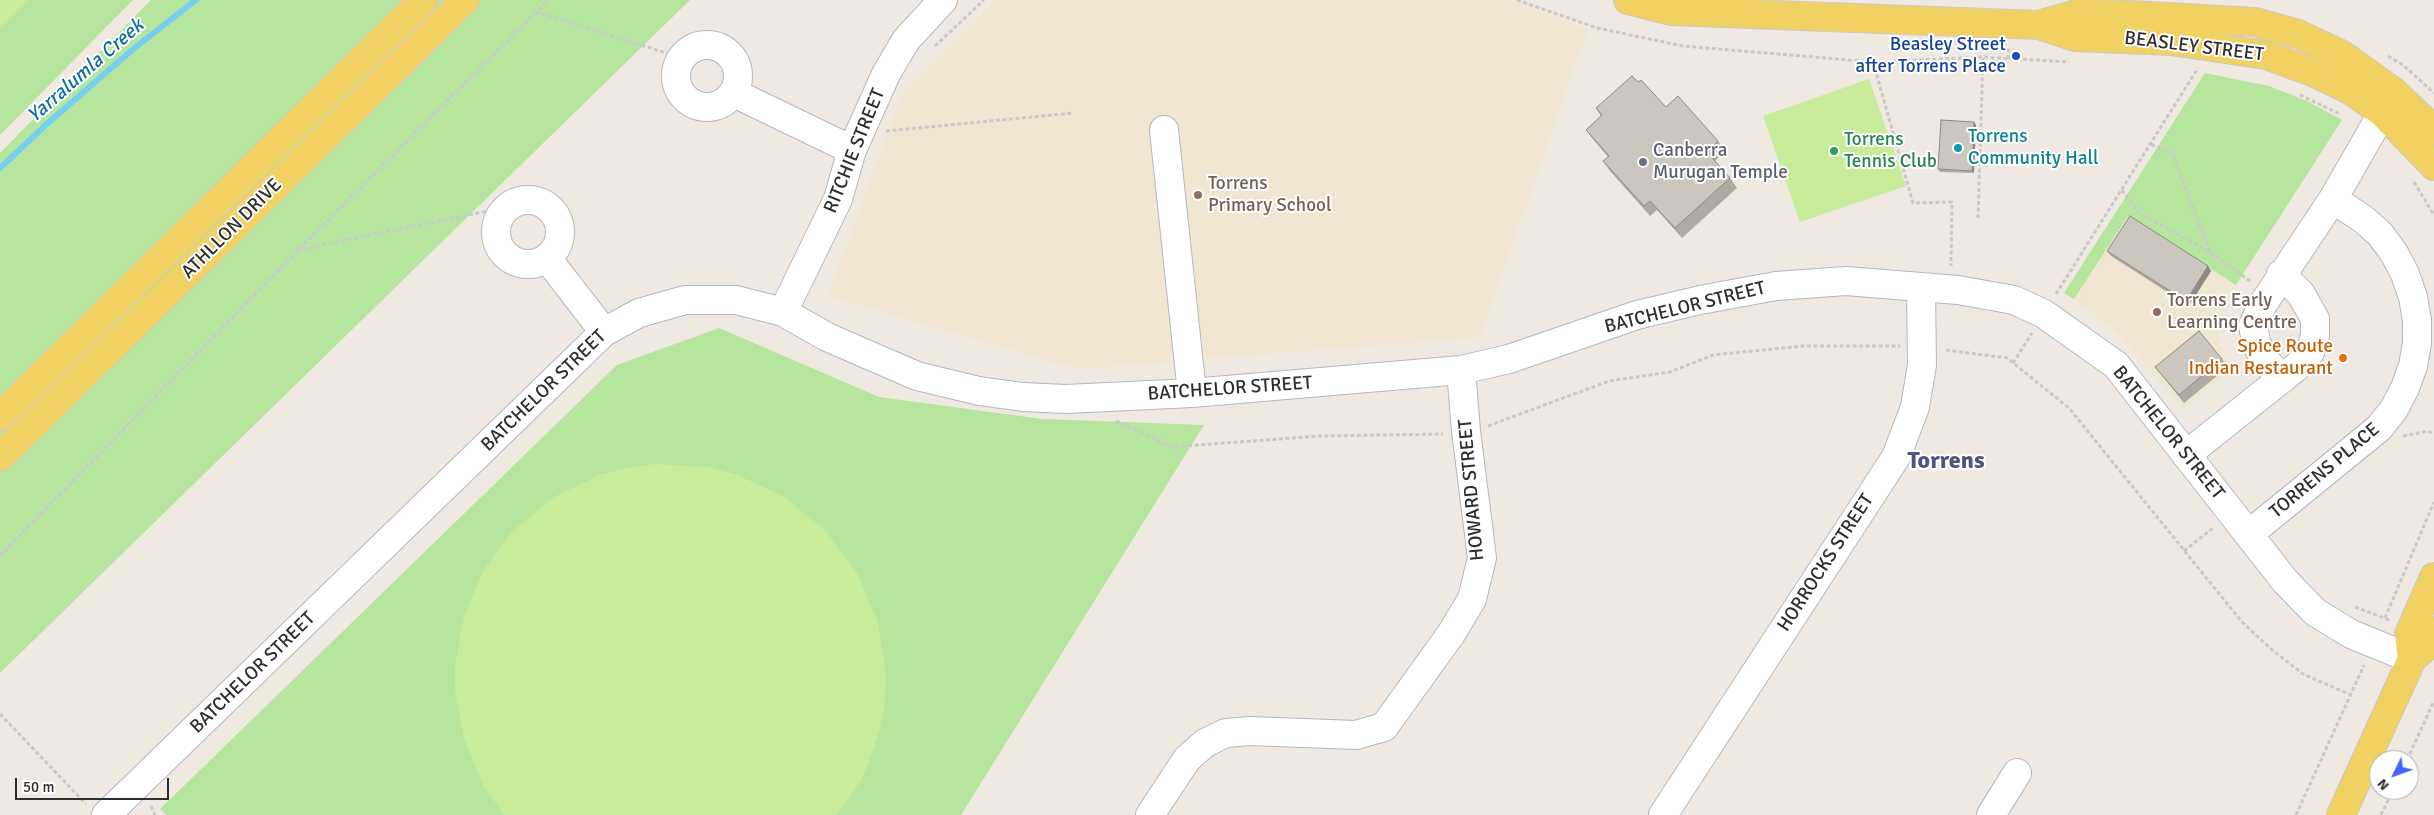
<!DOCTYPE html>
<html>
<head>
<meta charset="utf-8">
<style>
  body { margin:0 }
  #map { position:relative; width:2434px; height:815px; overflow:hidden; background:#efe9e1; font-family:Signika,sans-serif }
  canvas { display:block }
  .north { position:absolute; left:2369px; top:750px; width:50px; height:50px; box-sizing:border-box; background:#fff; border:1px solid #ababab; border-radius:50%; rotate:228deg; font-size:14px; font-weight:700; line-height:20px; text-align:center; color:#2e2e2e }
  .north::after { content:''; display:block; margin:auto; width:18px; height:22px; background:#4264fb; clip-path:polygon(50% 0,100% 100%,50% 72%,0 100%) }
  .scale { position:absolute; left:15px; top:778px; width:154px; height:22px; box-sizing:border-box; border:2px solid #2e2e2e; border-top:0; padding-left:6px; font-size:15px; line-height:18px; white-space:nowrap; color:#2e2e2e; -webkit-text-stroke:4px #fff; paint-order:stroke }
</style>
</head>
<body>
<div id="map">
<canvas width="2434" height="815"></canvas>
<div class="north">N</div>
<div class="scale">50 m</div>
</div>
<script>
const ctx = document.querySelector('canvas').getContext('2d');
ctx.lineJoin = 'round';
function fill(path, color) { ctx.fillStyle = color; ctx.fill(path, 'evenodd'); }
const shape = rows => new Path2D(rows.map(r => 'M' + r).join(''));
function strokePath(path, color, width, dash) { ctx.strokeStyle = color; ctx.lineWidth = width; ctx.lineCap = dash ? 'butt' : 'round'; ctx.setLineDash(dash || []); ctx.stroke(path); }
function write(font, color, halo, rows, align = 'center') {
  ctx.font = font + ' Signika,sans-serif'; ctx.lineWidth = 4; ctx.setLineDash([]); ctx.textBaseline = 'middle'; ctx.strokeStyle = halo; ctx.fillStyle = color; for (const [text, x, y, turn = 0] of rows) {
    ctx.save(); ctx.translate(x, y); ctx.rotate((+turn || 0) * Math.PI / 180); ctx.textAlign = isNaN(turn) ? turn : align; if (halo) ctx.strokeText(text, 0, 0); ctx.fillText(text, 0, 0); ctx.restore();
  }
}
fill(shape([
  [996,0,1508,0,1588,29,1480,337,1077,369,828,296,902,93],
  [2128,216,2236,285,2222,308,2219,326,2219,342,2225,356,2234,367,2183,409,2119,334,2074,299]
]), '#f0e6d1');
fill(shape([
  [0,0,133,0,0,135],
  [151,0,690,0,0,673,0,153],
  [2205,73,2269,86,2307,101,2342,120,2236,285,2128,216,2074,299,2064,293],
  [719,328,879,397,1042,419,1204,425,961,815,167,815,160,809,617,365]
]), '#b6e59e');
fill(shape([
  [0,0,29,0,0,29],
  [1869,79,1906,186,1800,222,1763,116],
  [655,464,708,467,735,474,783,496,825,530,857,573,878,622,886,675,885,702,880,729,872,754,862,779,837,815,504,815,483,785,464,739,455,690,455,665,464,616,483,571,513,531,554,497,602,474,628,468]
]), '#c9ec9a');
strokePath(shape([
  [0,168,49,122,132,50,196,0]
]), '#75cff0', 6);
const minor = shape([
  '676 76a31 31 0 1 1 62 0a31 31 0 1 1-62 0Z',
  [734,93,852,150],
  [1164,130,1192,393],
  '496 232a32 32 0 1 1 64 0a32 32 0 1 1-64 0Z',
  [547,258,604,332],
  [783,312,838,199,852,150,886,74,906,40,943,0],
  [2282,379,2263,358,2256,342,2253,325,2263,304,2333,199,2394,93],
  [2186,455,2299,365,2310,352,2315,336,2315,319,2301,294,2281,274],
  [2249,534,2379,428,2394,409,2405,388,2413,366,2417,343,2417,320,2413,297,2405,274,2394,253,2380,234,2363,219,2333,199],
  [106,815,604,332,639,313,685,300,736,300,783,312,827,337,917,376,979,391,1023,397,1066,399,1192,393,1461,370,1509,359,1637,315,1700,300,1776,286,1846,281,1958,290,2014,300,2044,314,2116,365,2285,581,2315,612,2351,634,2412,659],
  [1150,815,1187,759,1205,743,1226,733,1250,731,1356,735,1384,727,1451,634,1472,599,1482,558,1466,431,1461,370],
  [1663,815,1896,457,1915,407,1922,365,1921,288],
  [1991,815,2017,773]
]);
const major = shape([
  [1628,0,1671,11,2039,25,2075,37,2171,41,2266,55,2315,73,2350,90,2383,113,2434,166],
  [2039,25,2076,14,2132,15,2255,22,2298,34,2341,54,2394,92,2434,130],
  [0,416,423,0],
  [0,457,465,0],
  [2412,659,2409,634,2434,577],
  [2341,815,2412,659,2427,646,2434,631]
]);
strokePath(minor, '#b4b7c1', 30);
strokePath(major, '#c9c9c9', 30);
strokePath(shape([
  [1517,0,1597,28,1683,46,1873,62,1983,57,2069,62],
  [536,12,682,58],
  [935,46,984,0],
  [2388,56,2403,65,2434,93],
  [2008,59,2009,47],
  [1873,62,1913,203,1952,202,1951,266],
  [2300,95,2340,114],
  [886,131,1073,113],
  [2414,182,2434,215],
  [2122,190,2139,213,2210,252,2172,153,2150,144],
  [1978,218,1983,57],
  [297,250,507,207],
  [2210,252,2250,281],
  [2056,294,2198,68],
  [1946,350,2007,358,2069,408,2242,622,2271,649,2303,674,2351,695],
  [2013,363,2032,333],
  [1116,421,1172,447,1319,436,1443,434],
  [1488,426,1609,381,1670,372,1713,355,1803,346,1900,346],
  [2403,436,2428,431,2434,434],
  [2184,551,2213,528],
  [0,556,297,251,548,0],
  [2355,607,2389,620],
  [2385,618,2434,502],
  [0,714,86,804],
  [2407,760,2434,701],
  [151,806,155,815],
  [2296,815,2364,665],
  [2381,815,2393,790]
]), '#c9c9c9', 3, [4, 2.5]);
strokePath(minor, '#fff', 28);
strokePath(major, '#f2d163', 28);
fill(shape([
  [1638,82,1666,107,1718,141,1725,151,1715,161,1730,178,1737,188,1682,238,1657,210,1650,216,1610,171,1603,161,1608,157,1593,139,1586,130,1601,116,1596,108],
  [1974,122,1976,125,1974,173,1940,172,1938,169],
  [2107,251,2208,266,2211,271,2189,306,2111,256],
  [2222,359,2228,367,2184,403,2161,374,2155,367]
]), '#afaba4');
fill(shape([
  [1974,122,1976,125,1974,173,1972,171],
  [2208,266,2211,271,2189,306,2186,301]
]), '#8e8b86');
const building = shape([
  [1632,76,1638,82,1641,80,1666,107,1678,96,1718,141,1707,152,1730,178,1675,228,1650,201,1644,206,1603,161,1609,156,1586,130,1602,115,1596,108,1632,76],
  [1941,120,1974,122,1972,171,1938,169,1941,120],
  [2130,216,2208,266,2186,301,2107,251,2130,216],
  [2199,331,2222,359,2179,395,2155,367,2199,331]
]);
fill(building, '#cbc7bf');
strokePath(building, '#8e8b86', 1);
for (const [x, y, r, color] of [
  [2016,56,5,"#1a4fb4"],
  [1958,148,5,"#0f9aa8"],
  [1834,151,5,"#2e9e5b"],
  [1643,162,5,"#6b7280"],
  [1198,195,5,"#8d6e63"],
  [2157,312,5,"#8d6e63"],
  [2343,358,5,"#e8710a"]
]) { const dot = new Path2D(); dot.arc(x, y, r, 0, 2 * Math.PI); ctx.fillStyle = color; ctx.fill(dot); strokePath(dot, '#fff', 2); }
write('19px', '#164399', '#fff', [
  ["Beasley Street",2006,45],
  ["after Torrens Place",2006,67]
], 'right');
write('19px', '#2e2e2e', '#fff', [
  ["BEASLEY STREET",2194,47,7],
  ["RITCHIE STREET",855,151,-68],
  ["ATHLLON DRIVE",232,229,-45],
  ["BATCHELOR STREET",1685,308,-14],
  ["BATCHELOR STREET",1230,389,-4],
  ["BATCHELOR STREET",544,391,-44],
  ["BATCHELOR STREET",2168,433,51],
  ["TORRENS PLACE",2325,471,-40],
  ["HOWARD STREET",1472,490,-95],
  ["HORROCKS STREET",1826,563,-57],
  ["BATCHELOR STREET",253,673,-44]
]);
write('19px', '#0d838f', '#fff', [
  ["Torrens",1968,137],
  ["Community Hall",1968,159]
], 'left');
write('19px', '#27864d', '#fff', [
  ["Torrens",1844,140],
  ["Tennis Club",1844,162]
], 'left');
write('19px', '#5b616d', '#fff', [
  ["Canberra",1653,151],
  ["Murugan Temple",1653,173]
], 'left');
write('19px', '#785e54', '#fff', [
  ["Torrens",1208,184],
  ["Primary School",1208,206],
  ["Torrens Early",2167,301],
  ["Learning Centre",2167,323]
], 'left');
write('19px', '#c56008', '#fff', [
  ["Spice Route",2333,347],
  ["Indian Restaurant",2333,369]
], 'right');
write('italic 20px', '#0d6fa3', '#fff', [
  ["Yarralumla Creek",86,71,-41]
]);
write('bold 24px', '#4d5680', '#fff', [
  ["Torrens",1946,462]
]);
</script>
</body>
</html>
